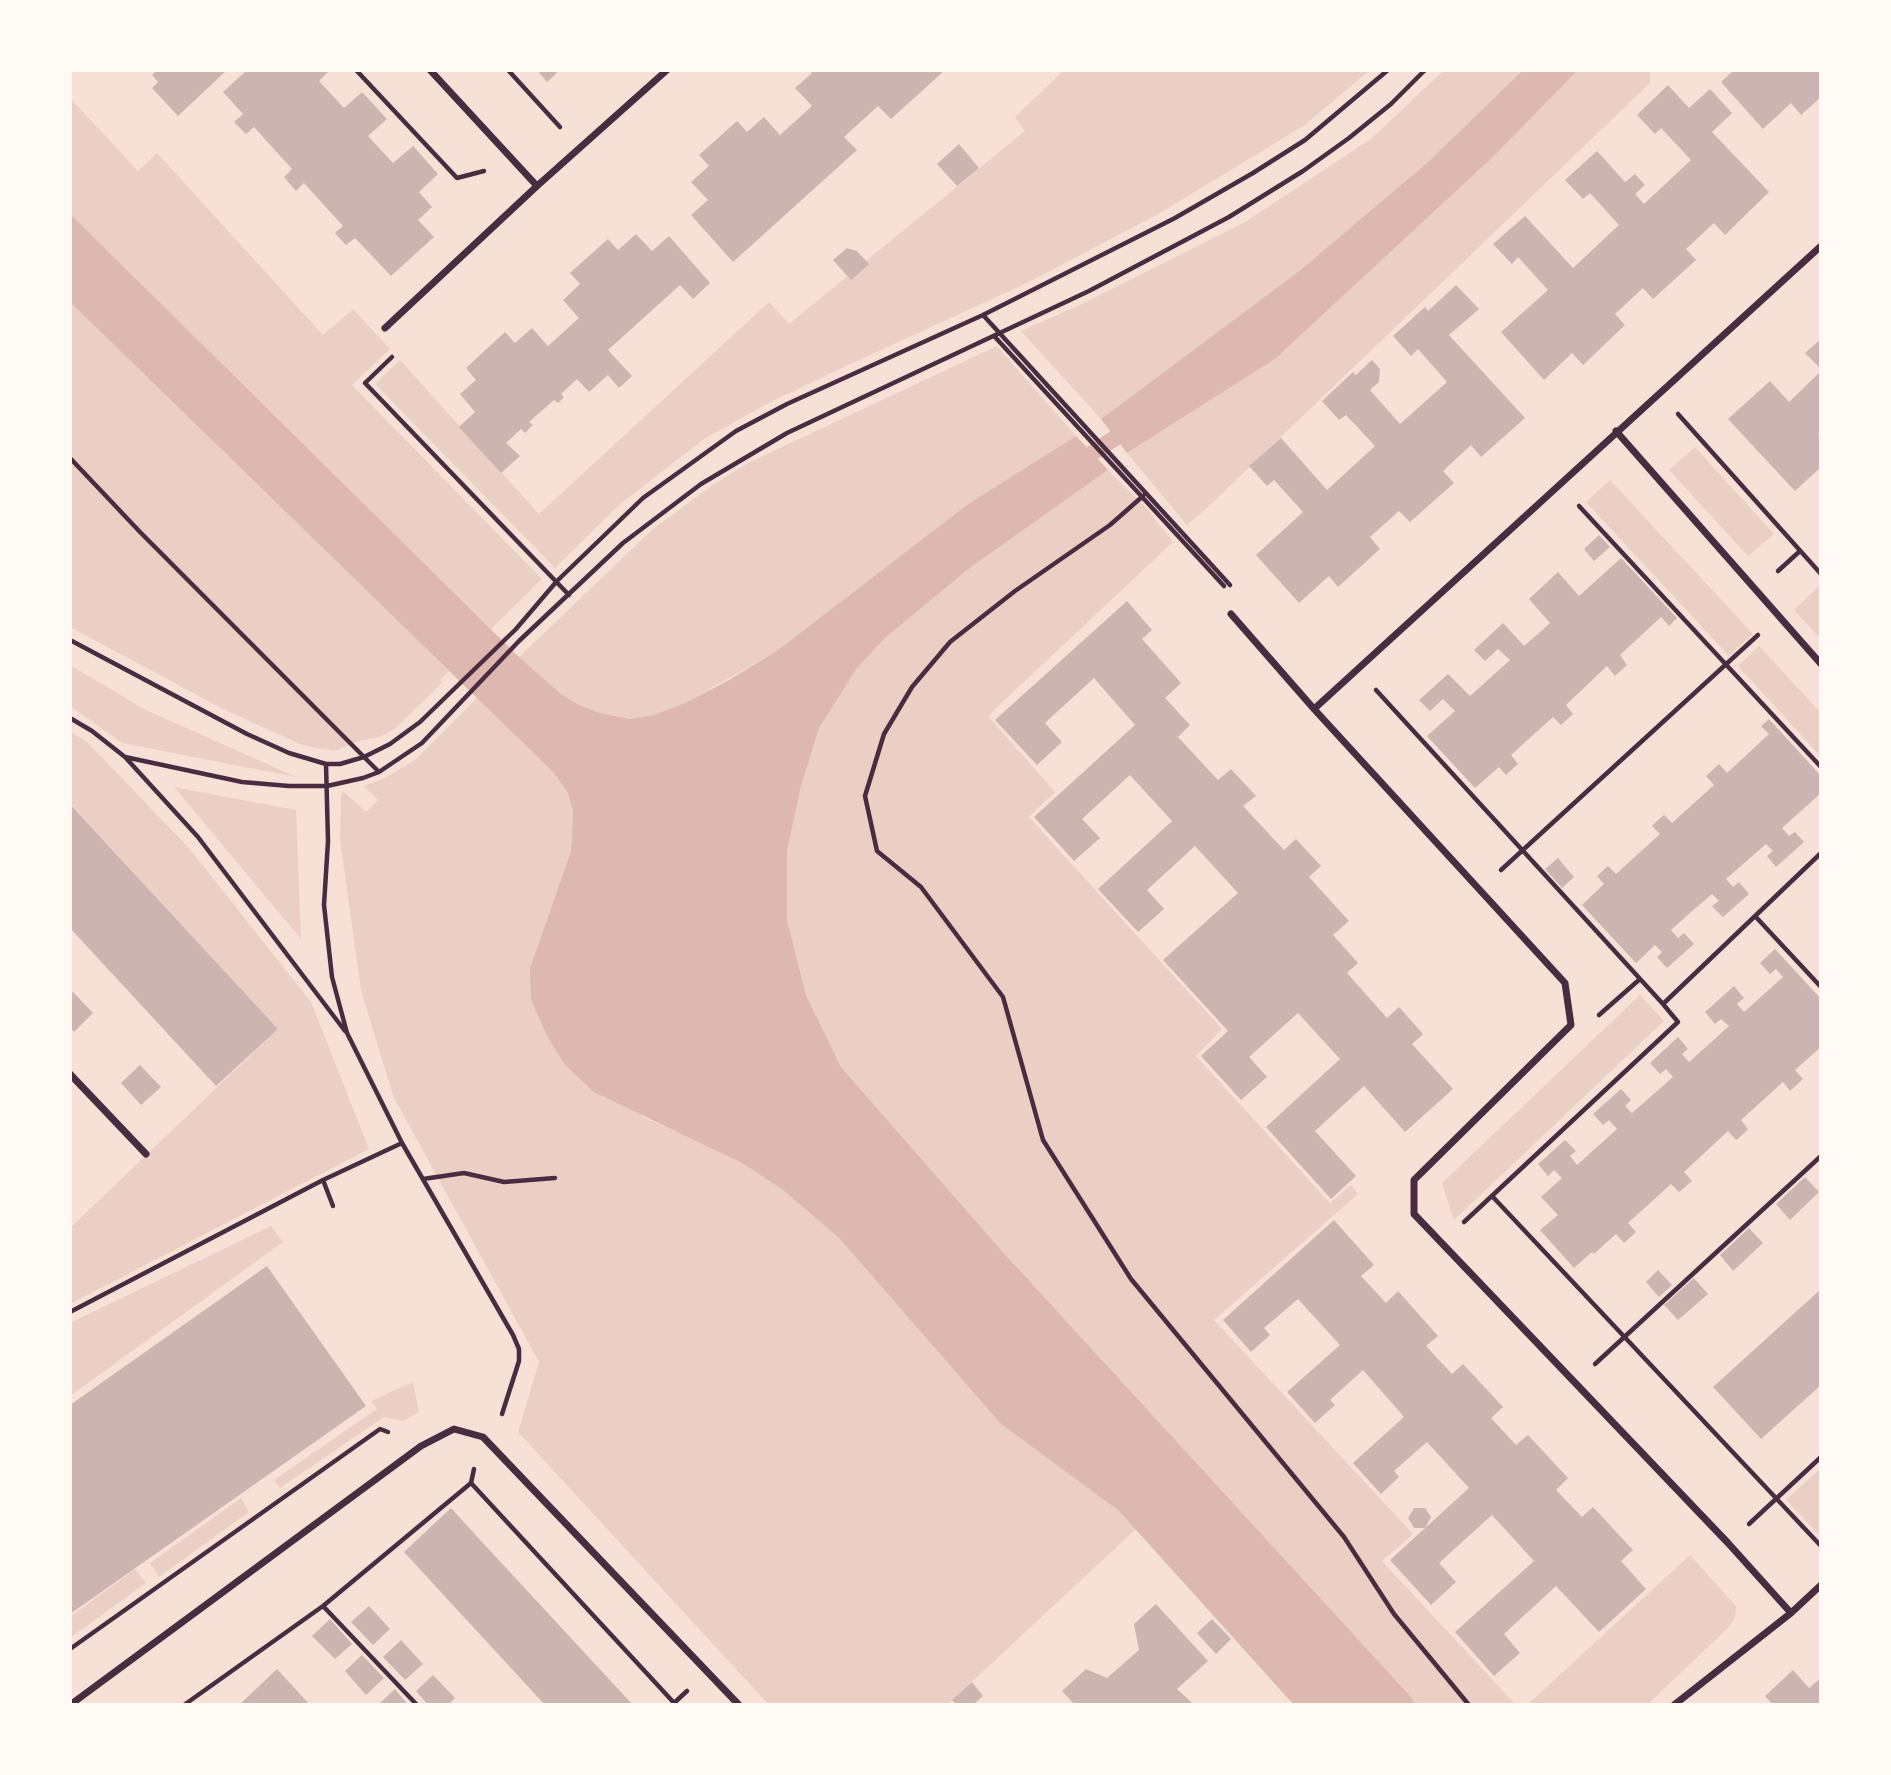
<!DOCTYPE html>
<html>
<head>
<meta charset="utf-8">
<style>
  body { margin:0 }
  #map { position:relative; width:1891px; height:1775px; overflow:hidden; background:#f7e1d7; font-family:Manrope,sans-serif }
  canvas { display:block }
  .frame { position:absolute; inset:0; border:72px solid #fffaf5; pointer-events:none }
</style>
</head>
<body>
<div id="map">
<canvas width="1891" height="1775"></canvas>
<div class="frame"></div>
</div>
<script>
const ctx = document.querySelector('canvas').getContext('2d');
ctx.lineJoin = 'round';
function fill(path, color) { ctx.fillStyle = color; ctx.fill(path, 'evenodd'); }
const shape = rows => new Path2D(rows.map(r => 'M' + r).join(''));
function strokePath(path, color, width, dash) { ctx.strokeStyle = color; ctx.lineWidth = width; ctx.lineCap = dash ? 'butt' : 'round'; ctx.setLineDash(dash || []); ctx.stroke(path); }
fill(shape([
  [1064,70,1370,70,1305,125,1160,213,1029,282,831,373,767,404,704,439,619,505,555,568,375,384,400,360,539,514,769,302,789,324,1025,131,1015,117],
  [1444,70,1523,70,1428,162,1298,272,1101,419,1021,331,1082,304,1245,222,1371,139],
  [1578,70,1650,70,1650,83,1210,505,1187,525,1127,453,1275,359,1494,156],
  [70,98,138,171,157,153,323,335,353,309,390,349,352,385,542,579,491,629,70,216],
  [70,302,449,671,440,680,442,683,396,728,380,737,359,741,334,751,302,745,223,709,70,627],
  [997,346,1076,436,968,504,778,650,687,702,654,715,630,719,600,713,579,705,560,693,519,657,653,529,714,484,750,462],
  [1695,447,1774,534,1748,556,1669,470],
  [1108,470,1148,510,1173,542,994,710,989,717,1055,792,1029,817,1222,1029,1196,1056,1330,1203,1351,1185,1358,1194,1214,1320,1413,1534,1382,1561,1516,1705,1415,1705,1411,1697,1001,1250,841,1067,806,995,787,920,787,851,801,786,819,728,857,668,885,638,971,567],
  [1610,480,1753,634,1729,656,1586,502],
  [1819,586,1821,588,1821,639,1794,610],
  [1759,646,1821,713,1821,757,1738,666],
  [70,665,144,709,296,777,122,743,70,706],
  [477,698,553,772,568,793,573,811,571,851,530,968,643,1117,705,1144,742,1163,783,1190,839,1238,1001,1424,1119,1511,1136,1529,947,1705,769,1705,518,1432,539,1362,394,1098,361,991,340,839,341,794,343,791,366,812,378,800,364,786,385,778,416,759],
  [70,731,87,742,189,848,311,1002,369,1149,70,1304,70,1228,278,1029,70,803],
  [174,787,296,810,301,939],
  [1640,995,1664,1021,1454,1220,1442,1183],
  [271,1226,283,1242,70,1396,70,1323],
  [413,1382,419,1412,403,1421,384,1417,280,1488,274,1480,377,1409,371,1401],
  [1821,1468,1821,1537,1786,1500],
  [241,1498,249,1512,159,1577,150,1563],
  [1690,1555,1736,1606,1735,1618,1729,1627,1647,1705,1527,1705],
  [135,1569,146,1583,70,1638,70,1617]
]), '#ebcfc5');
fill(shape([
  [1523,70,1578,70,1494,156,1275,359,1127,453,1101,419,1298,272,1428,162],
  [70,214,519,657,560,693,579,705,600,713,630,719,654,715,687,702,729,680,778,650,968,504,1076,436,1108,470,971,567,885,638,857,668,819,728,801,786,787,851,787,920,806,995,841,1067,1001,1250,1411,1697,1415,1705,1294,1705,1119,1511,1001,1424,839,1238,783,1190,742,1163,594,1092,565,1065,546,1034,531,999,530,968,571,851,573,811,568,793,553,772,70,302]
]), '#dcb8b0');
strokePath(shape([
  [1076,464,1133,426]
]), '#dcb8b0', 16);
fill(shape([
  [157,70,227,70,178,116,152,88,158,82,152,75],
  [247,70,330,70,319,81,344,108,362,92,387,119,368,136,393,163,413,146,438,174,419,192,432,207,418,220,434,237,391,276,355,238,346,245,335,233,343,226,304,183,296,191,284,177,292,169,254,127,246,134,234,122,243,114,223,92],
  [537,70,560,70,547,82],
  [809,70,944,71,891,119,878,106,844,137,857,150,733,262,691,215,708,200,691,182,709,166,699,155,737,121,747,132,764,117,780,135,812,106,795,88,812,73],
  [1734,70,1821,70,1821,97,1801,115,1791,103,1763,129,1721,82],
  [1668,85,1689,108,1710,89,1732,113,1712,132,1769,192,1725,235,1714,223,1686,249,1696,260,1653,299,1643,288,1615,314,1625,325,1583,365,1572,353,1544,380,1501,332,1548,290,1518,257,1512,264,1493,244,1525,216,1573,268,1619,225,1590,193,1583,199,1565,180,1597,151,1625,182,1635,174,1645,185,1635,194,1644,204,1691,160,1661,128,1655,134,1637,115],
  [959,144,979,168,957,186,937,164],
  [636,234,652,251,669,236,710,283,693,299,680,285,608,350,632,376,619,388,608,375,589,392,577,379,561,394,564,397,558,403,554,400,529,422,533,425,525,433,521,429,506,443,520,456,501,473,459,427,475,412,460,394,476,380,466,368,505,332,515,343,532,328,548,346,579,318,563,300,580,284,570,273,608,239,618,250],
  [847,248,857,251,869,264,851,280,833,260],
  [1456,285,1479,309,1449,335,1525,418,1481,457,1471,445,1443,471,1454,483,1410,522,1399,511,1370,537,1380,549,1338,587,1329,576,1299,603,1256,555,1303,512,1274,480,1267,486,1249,466,1281,438,1327,490,1375,446,1346,415,1339,420,1322,401,1353,372,1356,375,1372,360,1380,369,1379,382,1370,390,1400,424,1447,382,1418,349,1411,356,1393,336,1425,307,1428,311],
  [1821,339,1821,369,1805,353],
  [1821,371,1821,431,1818,434,1821,437,1821,467,1795,491,1728,419,1770,381,1789,402],
  [1599,535,1610,547,1594,561,1584,549],
  [1621,558,1677,618,1669,626,1661,617,1620,655,1627,665,1615,676,1607,666,1566,705,1573,714,1561,725,1553,717,1511,755,1518,764,1506,775,1499,767,1475,788,1427,736,1455,711,1443,699,1430,711,1419,700,1448,674,1470,696,1510,660,1498,649,1485,661,1474,650,1503,623,1524,646,1538,634,1550,623,1529,599,1558,572,1579,596],
  [1127,601,1152,630,1142,639,1181,683,1165,698,1190,725,1178,737,1218,780,1231,769,1256,796,1243,806,1284,850,1296,839,1321,866,1309,877,1349,921,1333,935,1358,963,1347,973,1387,1018,1399,1007,1423,1034,1412,1044,1453,1089,1405,1132,1364,1086,1315,1131,1356,1176,1331,1199,1266,1127,1340,1059,1298,1013,1249,1057,1267,1077,1241,1100,1201,1056,1228,1031,1163,960,1238,893,1195,846,1147,890,1164,909,1138,932,1098,889,1172,821,1130,775,1082,819,1100,838,1074,861,1034,817,1135,725,1094,678,1045,723,1062,742,1037,765,995,720],
  [1769,719,1821,776,1821,793,1782,828,1789,836,1795,832,1804,842,1776,867,1767,856,1773,851,1766,844,1726,879,1733,887,1739,882,1749,894,1723,917,1712,906,1719,901,1712,894,1691,912,1671,930,1678,938,1684,933,1694,944,1667,968,1657,957,1662,952,1655,945,1636,963,1582,905,1604,884,1597,876,1608,866,1616,874,1660,834,1652,826,1658,820,1664,815,1672,823,1714,785,1706,776,1719,764,1727,773,1769,734,1761,726],
  [70,804,278,1029,216,1086,70,928],
  [1558,858,1574,877,1562,888,1545,869],
  [1775,949,1821,999,1821,1047,1795,1070,1803,1079,1790,1091,1783,1082,1741,1120,1748,1129,1741,1136,1736,1140,1728,1131,1684,1172,1692,1181,1679,1192,1671,1184,1628,1223,1636,1232,1624,1243,1616,1234,1594,1254,1592,1252,1574,1268,1540,1230,1558,1215,1541,1197,1562,1178,1554,1170,1548,1176,1538,1164,1565,1140,1576,1151,1570,1156,1577,1165,1617,1129,1609,1120,1603,1125,1593,1114,1621,1089,1631,1100,1625,1106,1632,1113,1673,1077,1666,1069,1660,1074,1650,1063,1678,1037,1688,1049,1682,1054,1689,1062,1708,1045,1729,1026,1721,1019,1715,1024,1705,1012,1734,986,1744,998,1737,1004,1744,1012,1783,977,1776,969,1770,974,1760,963],
  [73,992,93,1013,74,1032,70,1028,70,994],
  [140,1065,161,1087,141,1105,121,1083],
  [1805,1177,1819,1192,1790,1220,1776,1204],
  [1334,1220,1374,1265,1361,1276,1386,1303,1398,1291,1438,1336,1426,1346,1452,1374,1463,1364,1503,1407,1491,1418,1516,1445,1528,1435,1568,1478,1556,1490,1582,1517,1593,1507,1633,1550,1621,1561,1646,1589,1599,1632,1556,1586,1504,1634,1520,1653,1494,1676,1455,1632,1534,1561,1492,1515,1439,1563,1456,1582,1431,1605,1390,1560,1469,1488,1427,1442,1394,1471,1399,1477,1381,1494,1353,1463,1404,1417,1363,1370,1330,1400,1335,1405,1315,1423,1287,1392,1340,1345,1298,1299,1264,1328,1270,1335,1251,1352,1223,1320],
  [1749,1228,1763,1243,1733,1271,1720,1255],
  [267,1266,366,1406,70,1614,70,1405],
  [1658,1270,1672,1285,1659,1297,1646,1282],
  [1694,1278,1708,1294,1678,1320,1664,1305],
  [1821,1289,1821,1385,1761,1439,1713,1387],
  [451,1508,483,1543,633,1705,545,1705,404,1552],
  [1414,1508,1425,1508,1431,1517,1425,1528,1414,1528,1408,1518],
  [1156,1604,1208,1661,1177,1689,1192,1703,1189,1705,1075,1705,1062,1691,1086,1669,1107,1678,1139,1650,1134,1624],
  [369,1606,390,1629,373,1645,351,1622],
  [330,1619,352,1644,335,1659,312,1636],
  [1212,1619,1231,1639,1216,1654,1197,1633],
  [401,1640,423,1664,405,1680,383,1657],
  [362,1655,384,1678,366,1695,345,1671],
  [277,1669,310,1705,239,1705],
  [1793,1670,1809,1688,1821,1678,1821,1705,1773,1705,1765,1696],
  [433,1675,455,1698,448,1705,428,1705,416,1691],
  [972,1682,983,1696,973,1705,957,1705,952,1700],
  [395,1689,408,1705,378,1705]
]), '#ccb4b1');
strokePath(shape([
  [356,70,457,178,484,171],
  [508,70,560,127],
  [983,315,1230,585],
  [995,337,1224,586],
  [392,357,365,383,569,595],
  [1678,414,1821,574],
  [70,458,140,532,379,772],
  [1143,496,1110,525,1015,591,950,642,912,687,884,734,865,796,877,851,921,887,1003,997,1043,1140,1131,1279,1344,1537,1394,1614,1469,1705],
  [1579,506,1821,767],
  [1778,571,1800,551],
  [70,640,247,734,289,753,326,764,340,764,364,757,390,744,420,722,516,629,557,581,643,498,736,431,787,404,983,315,1175,218,1253,173,1305,140,1388,70],
  [1376,690,1663,1004],
  [70,718,92,731,125,757,198,837,345,1031],
  [125,757,242,782,289,786,327,786,363,778,379,772,422,743,519,641,623,543,701,484,787,433,1089,291,1229,217,1303,171,1349,138,1391,104,1425,70],
  [326,764,328,841,324,905,332,977,347,1033,402,1143,513,1335,519,1349,519,1361,502,1414],
  [1501,870,1758,635],
  [1755,916,1821,987],
  [1599,1015,1640,979],
  [423,1179,464,1173,504,1182,555,1178],
  [323,1180,333,1206],
  [1492,1196,1821,1546],
  [1464,1222,1678,1022,1663,1004,1821,853],
  [70,1312,323,1180,402,1143],
  [1595,1364,1821,1156],
  [471,1483,676,1705],
  [1749,1524,1821,1457],
  [323,1606,417,1705],
  [70,1649,380,1429,388,1432],
  [673,1704,687,1691],
  [184,1705,323,1606,471,1483,474,1469]
]), '#4a2c40', 4.5);
strokePath(shape([
  [430,70,537,186],
  [385,328,537,186,667,70],
  [1616,431,1821,664],
  [1231,614,1314,709,1565,983,1571,1025,1414,1180,1414,1214,1728,1543,1791,1613],
  [1314,709,1821,246],
  [70,1074,146,1154],
  [70,1705,421,1446,454,1429,483,1437,739,1705],
  [1674,1705,1791,1613,1821,1585]
]), '#4a2c40', 7);
</script>
</body>
</html>
